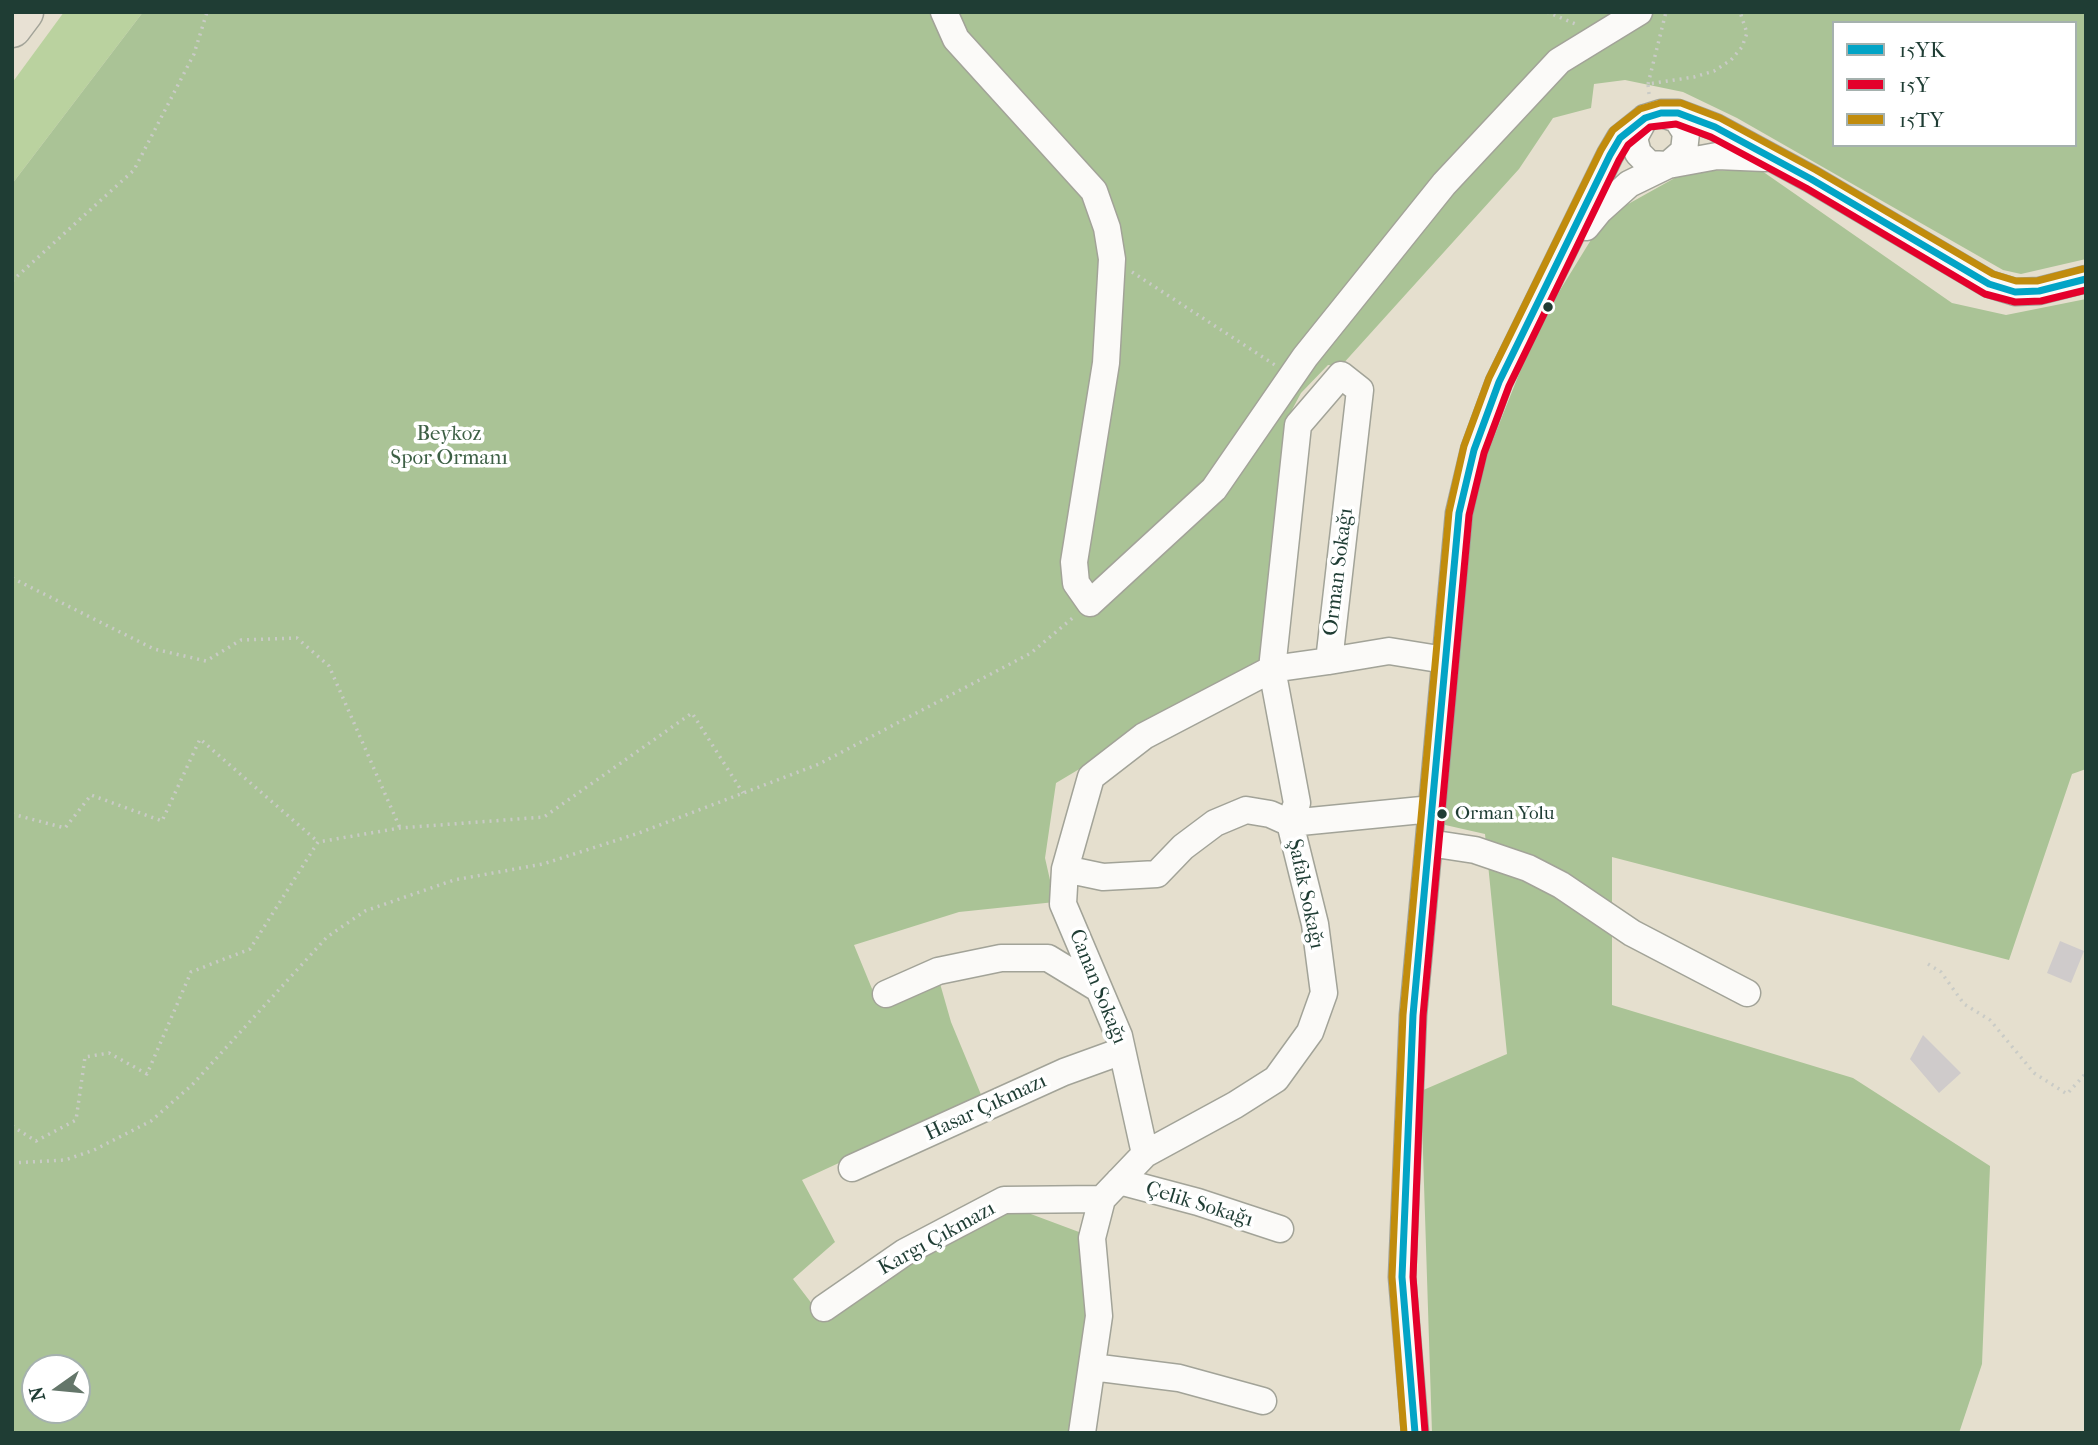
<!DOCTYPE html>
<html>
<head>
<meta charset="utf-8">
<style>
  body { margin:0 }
  #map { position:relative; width:2098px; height:1445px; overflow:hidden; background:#e5dfce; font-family:"IM FELL French Canon",serif }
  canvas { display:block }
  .frame { position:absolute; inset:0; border:14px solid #1f3d34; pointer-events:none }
  .legend { position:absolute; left:1832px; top:21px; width:245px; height:126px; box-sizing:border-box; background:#fff; border:2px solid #a5b1ae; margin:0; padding:9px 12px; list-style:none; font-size:21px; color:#1f3d34 }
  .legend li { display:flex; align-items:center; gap:14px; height:35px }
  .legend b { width:35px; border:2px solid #a5b1ae }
  .north { position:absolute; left:21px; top:1354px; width:70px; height:70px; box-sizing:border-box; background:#fff; border:2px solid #a5b1ae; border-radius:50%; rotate:255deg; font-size:19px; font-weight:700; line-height:28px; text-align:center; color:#1f3d34 }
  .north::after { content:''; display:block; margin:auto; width:24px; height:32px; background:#64766a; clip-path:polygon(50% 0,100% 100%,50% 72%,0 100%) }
</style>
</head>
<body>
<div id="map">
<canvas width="2098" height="1445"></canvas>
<div class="frame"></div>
<ul class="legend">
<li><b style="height:9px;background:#02a4c6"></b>15YK</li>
<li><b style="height:9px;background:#e4002b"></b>15Y</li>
<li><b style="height:9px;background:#c18c0d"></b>15TY</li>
</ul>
<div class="north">N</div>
</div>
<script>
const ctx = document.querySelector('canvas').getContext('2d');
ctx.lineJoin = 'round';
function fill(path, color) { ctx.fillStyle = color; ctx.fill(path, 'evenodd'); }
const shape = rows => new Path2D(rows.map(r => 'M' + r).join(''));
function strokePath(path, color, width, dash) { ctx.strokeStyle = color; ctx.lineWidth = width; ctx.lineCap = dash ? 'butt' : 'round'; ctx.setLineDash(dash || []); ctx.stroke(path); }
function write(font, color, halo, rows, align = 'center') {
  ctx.font = font + ' "IM FELL French Canon",serif'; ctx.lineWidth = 7; ctx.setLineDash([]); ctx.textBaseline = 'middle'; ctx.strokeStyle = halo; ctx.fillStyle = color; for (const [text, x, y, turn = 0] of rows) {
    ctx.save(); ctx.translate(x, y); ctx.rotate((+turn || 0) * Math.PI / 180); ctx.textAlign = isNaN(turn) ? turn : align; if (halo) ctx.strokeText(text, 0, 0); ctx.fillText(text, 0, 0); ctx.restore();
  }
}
fill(shape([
  [64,12,143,12,12,184,12,83]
]), '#bad29f');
fill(shape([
  [143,12,2086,12,2086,259,2021,274,2003,270,1737,118,1683,92,1625,80,1594,84,1591,108,1553,118,1519,169,1341,366,1328,365,1301,393,1286,421,1265,658,1056,783,1045,858,1055,902,959,912,854,945,877,1001,939,980,951,1022,982,1097,802,1180,835,1242,793,1279,822,1317,1004,1204,1087,1235,1094,1316,1077,1433,12,1433,12,184],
  [1834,23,2075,23,2075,145,1834,145],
  [35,1368,77,1368,77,1410,35,1410],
  [1689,170,1762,171,1952,303,2006,315,2086,299,2086,769,2072,774,2009,960,1612,857,1612,1005,1853,1078,1990,1166,1982,1364,1959,1433,1432,1433,1421,1091,1507,1054,1485,834,1432,822,1473,490,1538,326,1605,217]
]), '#aac396');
fill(shape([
  [2060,941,2084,951,2071,983,2047,973],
  [1923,1035,1961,1073,1939,1093,1910,1059]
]), '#cfcbcb');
const minor = shape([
  [944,12,956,39,1094,191,1107,228,1112,259,1106,363,1074,562,1076,583,1090,603,1214,489,1305,357,1444,184,1559,61,1639,12],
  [1645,118,1634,138,1638,153,1649,164,1668,165,1684,151,1686,133,1677,119,1662,114],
  [1586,227,1599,211,1629,184,1668,165,1717,156,1765,158],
  [1429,843,1475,850,1528,868,1561,885,1632,933,1747,993],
  [1065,869,1103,877,1157,874,1183,847,1215,823,1246,810,1270,814,1290,823,1432,809],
  [886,994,938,971,1001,958,1048,958,1099,989],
  [1145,1154,1235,1105,1276,1079,1310,1032,1324,993,1315,924,1290,823,1297,803,1272,669,1298,425,1341,375,1360,390,1329,661,1389,651,1445,660],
  [852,1168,1064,1072,1122,1051],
  [1119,1181,1198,1202,1280,1229],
  [824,1308,905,1252,1004,1200,1102,1199],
  [1092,1367,1179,1378,1263,1401],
  [1082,1433,1099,1316,1092,1238,1102,1199,1145,1154,1119,1036,1063,904,1065,869,1091,777,1144,736,1272,669,1329,661],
  [1415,1433,1402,1277,1413,1015,1459,513,1474,450,1499,382,1610,155,1620,138,1645,118,1661,113,1678,113,1715,127,1811,179,1989,284,2015,292,2039,291,2086,279]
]);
const highway = shape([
  [12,28,24,12]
]);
strokePath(minor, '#a2a398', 29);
strokePath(highway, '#a2a398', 41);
strokePath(shape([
  [1547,12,1578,25],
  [1648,84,1666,12],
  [1649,94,1648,84,1694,77,1714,71,1731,60,1742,47,1747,33,1740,12],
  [1132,272,1275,365],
  [12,281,134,170,194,54,207,12],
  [12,578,154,649,206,661,241,640,297,638,329,666,400,828],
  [12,814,65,828,91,795,162,821,200,739,317,841],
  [1928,964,1941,972,1964,1004,1990,1020,2034,1073,2067,1094,2086,1073],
  [12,1126,36,1141,76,1120,85,1057,109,1053,147,1074,191,972,250,949,318,842,400,828,544,817,692,713,743,793],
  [12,1163,65,1160,94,1150,151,1121,192,1085,327,937,365,911,454,880,543,864,639,833,819,764,1031,653,1075,616]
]), '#c9cbc6', 3.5, [2, 5]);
strokePath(minor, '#fbfaf8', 26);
strokePath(highway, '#e8e1d4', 38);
strokePath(shape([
  [1415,1433,1402,1277,1413,1015,1459,513,1474,450,1499,382,1610,155,1620,138,1645,118,1661,113,1678,113,1715,127,1811,179,1989,284,2015,292,2039,291,2086,279]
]), '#02a4c6', 7);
strokePath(shape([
  [1425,1432,1413,1277,1423,1016,1469,515,1484,453,1509,386,1619,160,1628,145,1650,127,1676,124,1711,137,1806,188,1985,294,2015,302,2041,301,2086,290]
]), '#e4002b', 7);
strokePath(shape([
  [1404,1433,1392,1277,1403,1015,1449,512,1464,446,1489,378,1601,150,1613,130,1640,109,1660,103,1681,103,1720,118,1816,170,1993,274,2016,281,2037,281,2083,269]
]), '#c18c0d', 7);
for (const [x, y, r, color] of [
  [1548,307,6,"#1f3d34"],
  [1442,814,6,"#1f3d34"]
]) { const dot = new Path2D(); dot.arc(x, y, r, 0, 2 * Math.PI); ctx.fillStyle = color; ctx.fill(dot); strokePath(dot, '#fff', 2.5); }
write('19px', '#1f3d34', '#fff', [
  ["Orman Yolu",1455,814]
], 'left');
write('21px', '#3d6045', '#fff', [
  ["Beykoz",449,435],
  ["Spor Ormanı",449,459]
]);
write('21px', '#1f3d34', '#fff', [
  ["Orman Sokağı",1339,572,-83],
  ["Şafak Sokağı",1305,894,78],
  ["Canan Sokağı",1097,987,68],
  ["Hasar Çıkmazı",986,1108,-25],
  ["Çelik Sokağı",1199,1205,17],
  ["Kargı Çıkmazı",937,1239,-29]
]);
</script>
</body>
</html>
